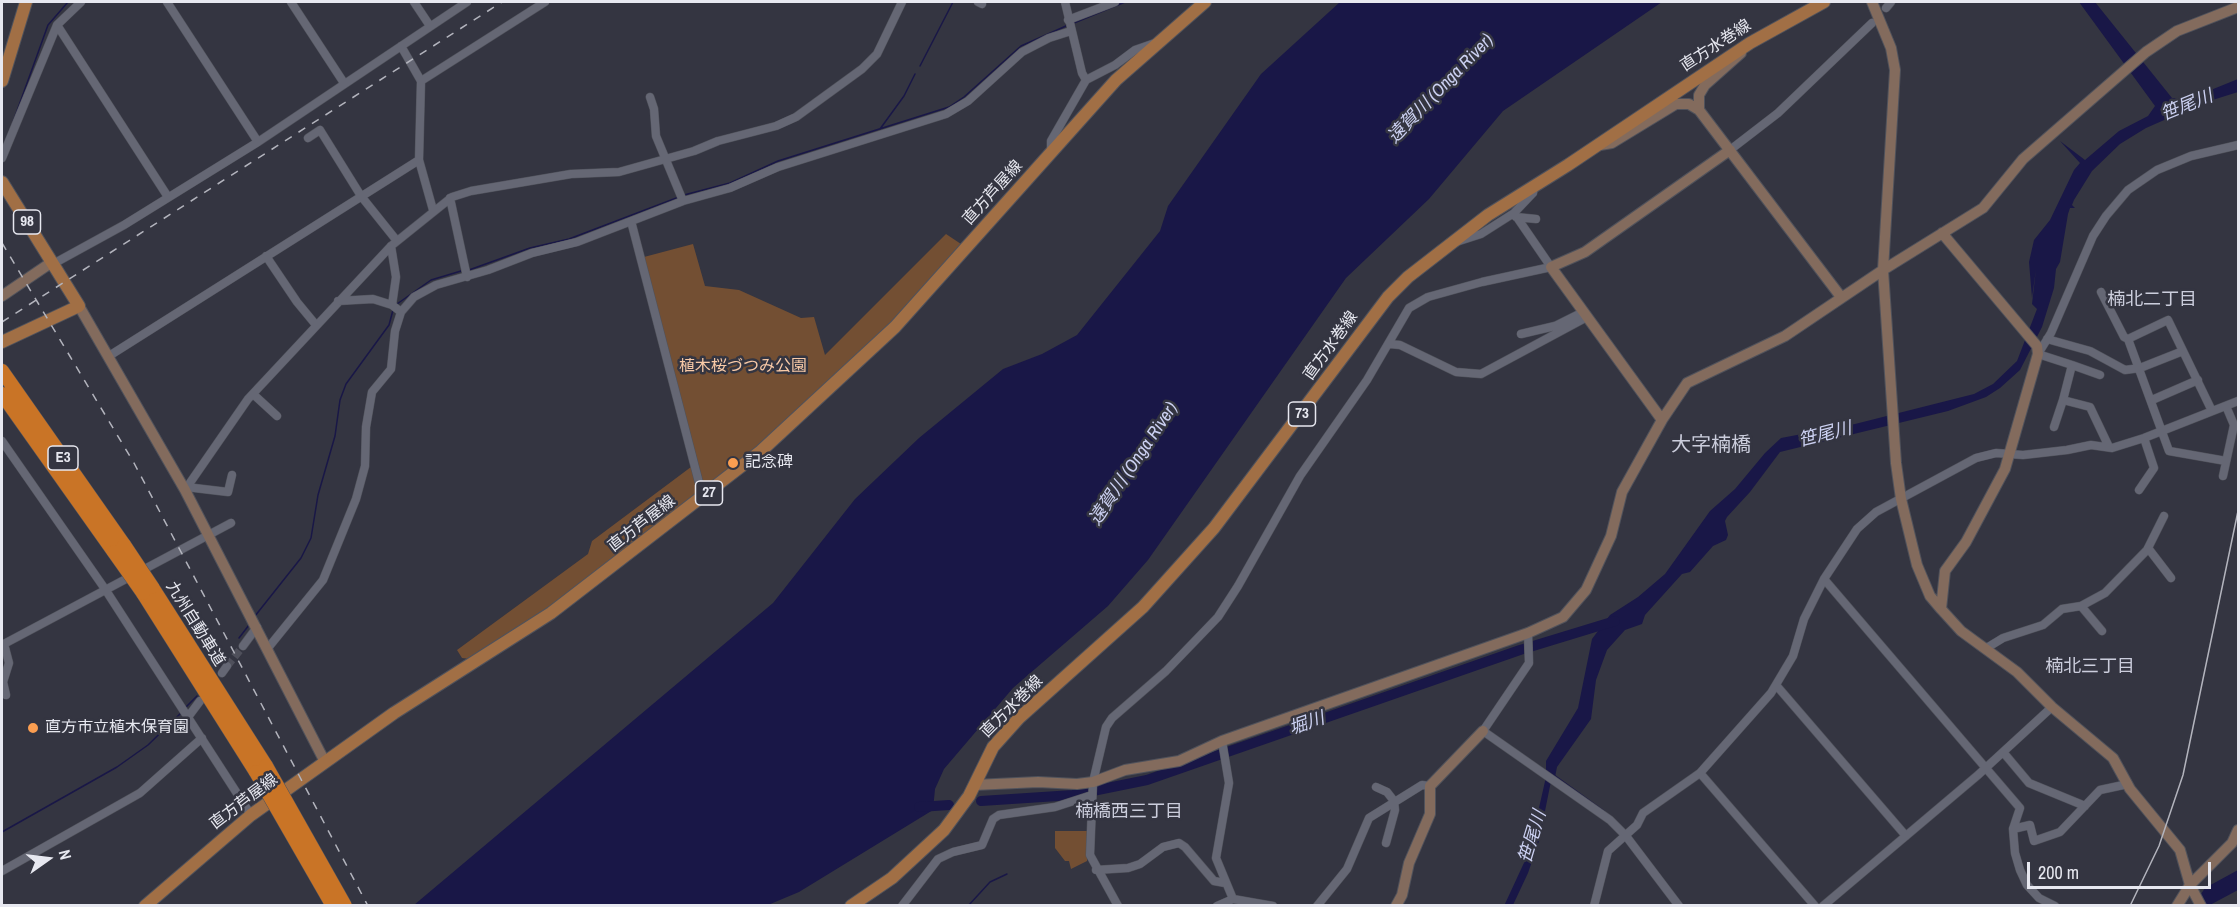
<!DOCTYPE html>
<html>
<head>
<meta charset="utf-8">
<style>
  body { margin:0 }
  #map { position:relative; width:2240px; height:907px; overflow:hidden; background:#343541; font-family:"Archivo Narrow",sans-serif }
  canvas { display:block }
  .frame { position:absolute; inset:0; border:3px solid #e7e8f0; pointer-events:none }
  .north { position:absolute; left:18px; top:829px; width:60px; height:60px; -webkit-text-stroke:4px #343541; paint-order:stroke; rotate:76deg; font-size:16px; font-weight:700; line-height:24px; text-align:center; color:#e7e8f0 }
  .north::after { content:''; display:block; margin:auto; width:21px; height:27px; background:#e7e8f0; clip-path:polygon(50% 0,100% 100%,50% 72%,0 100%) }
  .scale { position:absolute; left:2027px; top:862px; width:184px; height:27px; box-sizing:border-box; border:3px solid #e7e8f0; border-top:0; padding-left:8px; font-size:18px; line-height:21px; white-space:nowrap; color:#e7e8f0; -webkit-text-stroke:4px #343541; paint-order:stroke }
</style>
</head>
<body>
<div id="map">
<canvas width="2240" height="907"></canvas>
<div class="frame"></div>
<div class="north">N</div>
<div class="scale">200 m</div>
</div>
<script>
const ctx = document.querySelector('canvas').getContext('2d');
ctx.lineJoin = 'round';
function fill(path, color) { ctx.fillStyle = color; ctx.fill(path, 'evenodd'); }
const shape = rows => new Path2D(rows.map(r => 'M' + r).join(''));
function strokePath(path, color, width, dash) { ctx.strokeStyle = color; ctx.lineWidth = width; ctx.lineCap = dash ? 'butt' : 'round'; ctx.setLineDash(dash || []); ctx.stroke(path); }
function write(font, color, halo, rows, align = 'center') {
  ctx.font = font + ' "Archivo Narrow","Noto Sans JP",sans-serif'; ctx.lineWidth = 5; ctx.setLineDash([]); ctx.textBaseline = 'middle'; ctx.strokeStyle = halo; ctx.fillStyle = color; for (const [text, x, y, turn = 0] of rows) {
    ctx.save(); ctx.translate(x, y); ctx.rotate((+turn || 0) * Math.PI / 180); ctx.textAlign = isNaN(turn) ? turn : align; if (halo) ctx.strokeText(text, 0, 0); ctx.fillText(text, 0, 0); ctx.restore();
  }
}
fill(shape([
  [946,234,964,246,895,322,781,429,708,487,704,486,644,257,693,244,705,286,739,290,801,318,814,317,825,355],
  [691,467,698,494,579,584,576,590,470,659,462,658,457,650,588,554,592,541],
  [1055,831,1088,831,1087,861,1071,869,1069,861,1065,861,1055,848]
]), '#734f33');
fill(shape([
  [1340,2,1662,2,1503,111,1429,199,1346,278,1148,560,1108,606,1013,688,944,769,935,789,933,810,799,892,768,905,414,905,773,603,855,499,919,438,1003,369,1042,354,1077,335,1160,231,1168,206,1261,74],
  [2079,2,2095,2,2172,98,2186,100,2238,79,2238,92,2203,103,2146,128,2120,144,2092,171,2074,200,2072,205,2075,208,2070,208,2068,214,2060,262,2056,269,2054,288,2042,327,2020,370,2000,388,1986,397,1948,411,1780,452,1750,492,1727,517,1725,521,1728,535,1726,540,1713,546,1690,572,1682,574,1645,615,1642,624,1625,630,1607,650,1596,680,1591,719,1557,767,1555,777,1551,781,1539,841,1528,873,1513,905,1504,906,1529,852,1546,777,1546,761,1578,708,1592,639,1610,615,1638,597,1665,574,1710,511,1735,489,1765,453,1781,438,1855,424,1974,394,1993,384,2017,361,2037,309,2032,304,2036,269,2032,298,2029,262,2034,240,2050,220,2074,170,2080,163,2060,141,2085,160,2119,131,2148,116,2155,106],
  [2238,870,2238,890,2210,905,2193,906,2205,888]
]), '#191747');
strokePath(shape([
  [1074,23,1125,2],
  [920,66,953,2],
  [13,122,48,25,68,2],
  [880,129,904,96,915,74],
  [684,195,730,183,778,161,949,107,964,97,1021,46,1066,26],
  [469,270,530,248,569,239,679,197],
  [397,304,431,280,461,271],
  [255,616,301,558,311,538,318,495,335,436,340,400,346,384,389,325,393,310],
  [239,638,249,625],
  [218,667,224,659],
  [185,708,197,696],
  [1554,775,1604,811],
  [2,832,117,767,148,745,182,712],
  [968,906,990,882,1007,874]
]), '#191747', 1.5);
strokePath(shape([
  [981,801,1073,795,1147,780,1520,650,1615,621],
  [919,807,949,805]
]), '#191747', 10);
strokePath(shape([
  [227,666,243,646]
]), '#4f505b', 8, [8, 4]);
const street = shape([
  [167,2,258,142],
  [291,2,344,83],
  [414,2,430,26],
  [978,2,982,4],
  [1065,2,1082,73,1086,80],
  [1886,8,1891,2],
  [1068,20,1115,2],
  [57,25,168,197],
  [401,46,421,81,419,160,433,210],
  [421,81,545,2],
  [650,97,654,109,656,136,683,201],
  [308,138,320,130,361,196,397,241],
  [1730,150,1778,113,1872,23],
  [1051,151,1051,141,1086,80,1115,65,1135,50,1155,43],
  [2,158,57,25,81,2],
  [450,198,467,277],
  [1514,213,1551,267],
  [1516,217,1536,219],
  [631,221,703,498],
  [1456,242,1481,234,1514,213,1533,193,1534,187],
  [266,256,297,302,316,325],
  [53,264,124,225,258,142,467,2],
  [2101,292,2124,337,2128,339],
  [338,301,373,299,392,305],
  [401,312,414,297,436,285,488,270,532,253,577,242,683,201,730,188,778,167,946,114,968,101,1022,52,1049,38,1071,31],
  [1521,334,1555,326,1583,312],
  [2047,339,2090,351,2125,370,2140,368,2183,351],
  [1390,344,1400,345,1456,372,1481,374,1587,317],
  [109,356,419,160],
  [2072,365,2100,375],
  [253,394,277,416],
  [2063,400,2072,365,2038,354,2051,333,2093,236,2106,216,2128,190,2157,170,2191,156,2238,145],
  [2152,400,2198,380],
  [2212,411,2168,320,2128,339,2169,451,2226,461],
  [2054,427,2063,400,2090,407,2109,447],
  [2,441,105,589,251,815],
  [2223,476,2234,425,2226,406],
  [186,487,228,492,232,475],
  [185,490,248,399,391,246,452,197,471,191,571,174,619,172,694,151,718,141,776,126,796,117,862,69,877,54,902,2],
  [2139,490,2154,468,2144,438],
  [2148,548,2171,578],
  [1824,579,2020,808,2013,829,2015,853,2020,870,2027,885,2039,898,2055,906],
  [2081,606,2102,631],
  [1528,633,1529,663,1483,731,1610,820,1626,836,1679,906],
  [4,644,9,663,3,682,6,695],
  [2,645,231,523],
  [243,646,257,627],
  [268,648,323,580,356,499,365,466,366,427,372,392,391,369,395,331,401,312,392,305,396,277,391,246],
  [1985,649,2003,638,2043,625,2062,609,2081,606,2105,593,2147,550,2164,516],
  [222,673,227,666],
  [1776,685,1906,836],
  [188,717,200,701],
  [1222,741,1229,783,1216,858,1233,899],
  [2003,752,2029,783,2085,806],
  [1700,773,1815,906],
  [1376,787,1387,792,1394,801,1395,810,1386,843],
  [2013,829,2030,825,2034,841,2060,832,2100,790,2128,784],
  [1096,870,1128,868,1140,864,1163,847,1179,843,1185,847,1214,881,1225,883],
  [2,871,140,793,202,738],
  [902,906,938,859,953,852,982,845,993,819,999,815,1055,807,1092,795],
  [1118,906,1090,855,1093,782,1106,727,1112,718,1166,671,1218,617,1238,586,1300,476,1367,380,1409,308,1428,297,1482,282,1551,267],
  [1217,906,1233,899,1273,906],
  [1317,906,1347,869,1369,818,1422,785,1430,786],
  [1594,906,1608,851,1637,825,1643,813,1700,773,1771,693,1793,656,1804,619,1824,579,1857,529,1876,512,1976,458,1996,453,2023,455,2067,450,2091,445,2112,448,2144,438,2238,401],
  [1823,906,1978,775,2052,707]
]);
const secondary = shape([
  [1872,2,1891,48,1895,70,1883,270,1896,463,1901,499,1917,565,1930,596,1941,609],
  [1699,110,1699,95,1705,85,1741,53],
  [1600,145,1612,143,1676,104,1689,104,1699,110,1841,297],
  [1942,233,2037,346,2038,354,2005,469,1966,542,1945,571,1941,609,1961,631,2017,672,2052,707,2113,758,2130,789,2180,850,2190,885,2201,906],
  [2,296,52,262],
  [79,306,185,490,325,762],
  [1662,420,1551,267,1585,252,1730,150],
  [974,785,1038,782,1077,784,1093,782,1125,770,1179,761,1222,741,1528,633,1563,617,1586,590,1611,536,1622,492,1662,420,1687,383,1785,336,1883,270,1983,208,2023,159,2146,52,2177,31,2238,7],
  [1396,906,1402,895,1409,863,1430,814,1430,786,1483,731],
  [2177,906,2190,885,2232,843,2238,830]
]);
const primary = shape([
  [2,81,26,2],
  [2,182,79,306,2,342],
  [145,906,251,815,394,713,551,613,761,451,895,327,1116,80,1205,2],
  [851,906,892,878,944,830,969,796,993,747,1019,718,1143,607,1214,528,1388,297,1408,277,1488,215,1568,165,1750,43,1824,2]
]);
const highway = shape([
  [2,371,124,545],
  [2,394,114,552],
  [152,587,266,766],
  [143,593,256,772]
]);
strokePath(street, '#50525b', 9);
strokePath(secondary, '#50525b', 12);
strokePath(primary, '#50525b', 14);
strokePath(highway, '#50525b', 15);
strokePath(street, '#656774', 8);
strokePath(secondary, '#836b5d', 10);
strokePath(primary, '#a16f45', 12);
strokePath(highway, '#c97426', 14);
strokePath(shape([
  [2130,906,2159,846,2183,775,2238,511]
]), '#b3b4bd', 1.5);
strokePath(shape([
  [2,243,134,463,368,906],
  [2,322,502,2]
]), '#b3b4bd', 1.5, [8, 8]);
const highwayBridge = shape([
  [124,545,152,587],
  [114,552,143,593],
  [266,766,345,906],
  [256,772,333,906]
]);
strokePath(highwayBridge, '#50525b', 15, []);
strokePath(highwayBridge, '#c97426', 14);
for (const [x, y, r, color] of [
  [733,463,6,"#fb9e51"],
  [33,728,6,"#fb9e51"]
]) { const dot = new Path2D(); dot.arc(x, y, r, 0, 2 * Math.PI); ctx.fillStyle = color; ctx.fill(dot); strokePath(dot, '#343541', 2); }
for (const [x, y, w] of [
  [27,222,27],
  [1302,414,27],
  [63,458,30],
  [709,493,27]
]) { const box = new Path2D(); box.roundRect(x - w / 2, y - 12, w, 24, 4.5); ctx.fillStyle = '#343541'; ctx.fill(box); strokePath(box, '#e7e8f0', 1.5); }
write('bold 15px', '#e7e8f0', null, [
  ["98",27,222],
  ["73",1302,414],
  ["E3",63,458],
  ["27",709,493]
]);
write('16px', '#e7e8f0', '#343541', [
  ["直方水巻線",1716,46,-33],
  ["直方芦屋線",993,193,-48],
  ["直方水巻線",1331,346,-54],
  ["直方芦屋線",642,524,-38],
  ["九州自動車道",195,624,58],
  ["直方水巻線",1012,707,-45],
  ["直方芦屋線",244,802,-37]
]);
write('16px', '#f9caa7', '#343541', [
  ["植木桜づつみ公園",743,367]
]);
write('16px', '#e7e8f0', '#343541', [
  ["記念碑",745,463],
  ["直方市立植木保育園",45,728]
], 'left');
write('italic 18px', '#cbd0f1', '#343541', [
  ["遠賀川 (Onga River)",1441,89,-46],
  ["笹尾川",2187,106,-22],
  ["笹尾川",1825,435,-14],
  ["遠賀川 (Onga River)",1134,464,-56],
  ["堀川",1307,724,-19],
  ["笹尾川",1533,837,-73]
]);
write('18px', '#cbcddc', '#343541', [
  ["楠北二丁目",2152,300],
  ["楠北三丁目",2090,667],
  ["楠橋西三丁目",1129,812]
]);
write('20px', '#cbcddc', '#343541', [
  ["大字楠橋",1711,446]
]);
</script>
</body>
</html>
